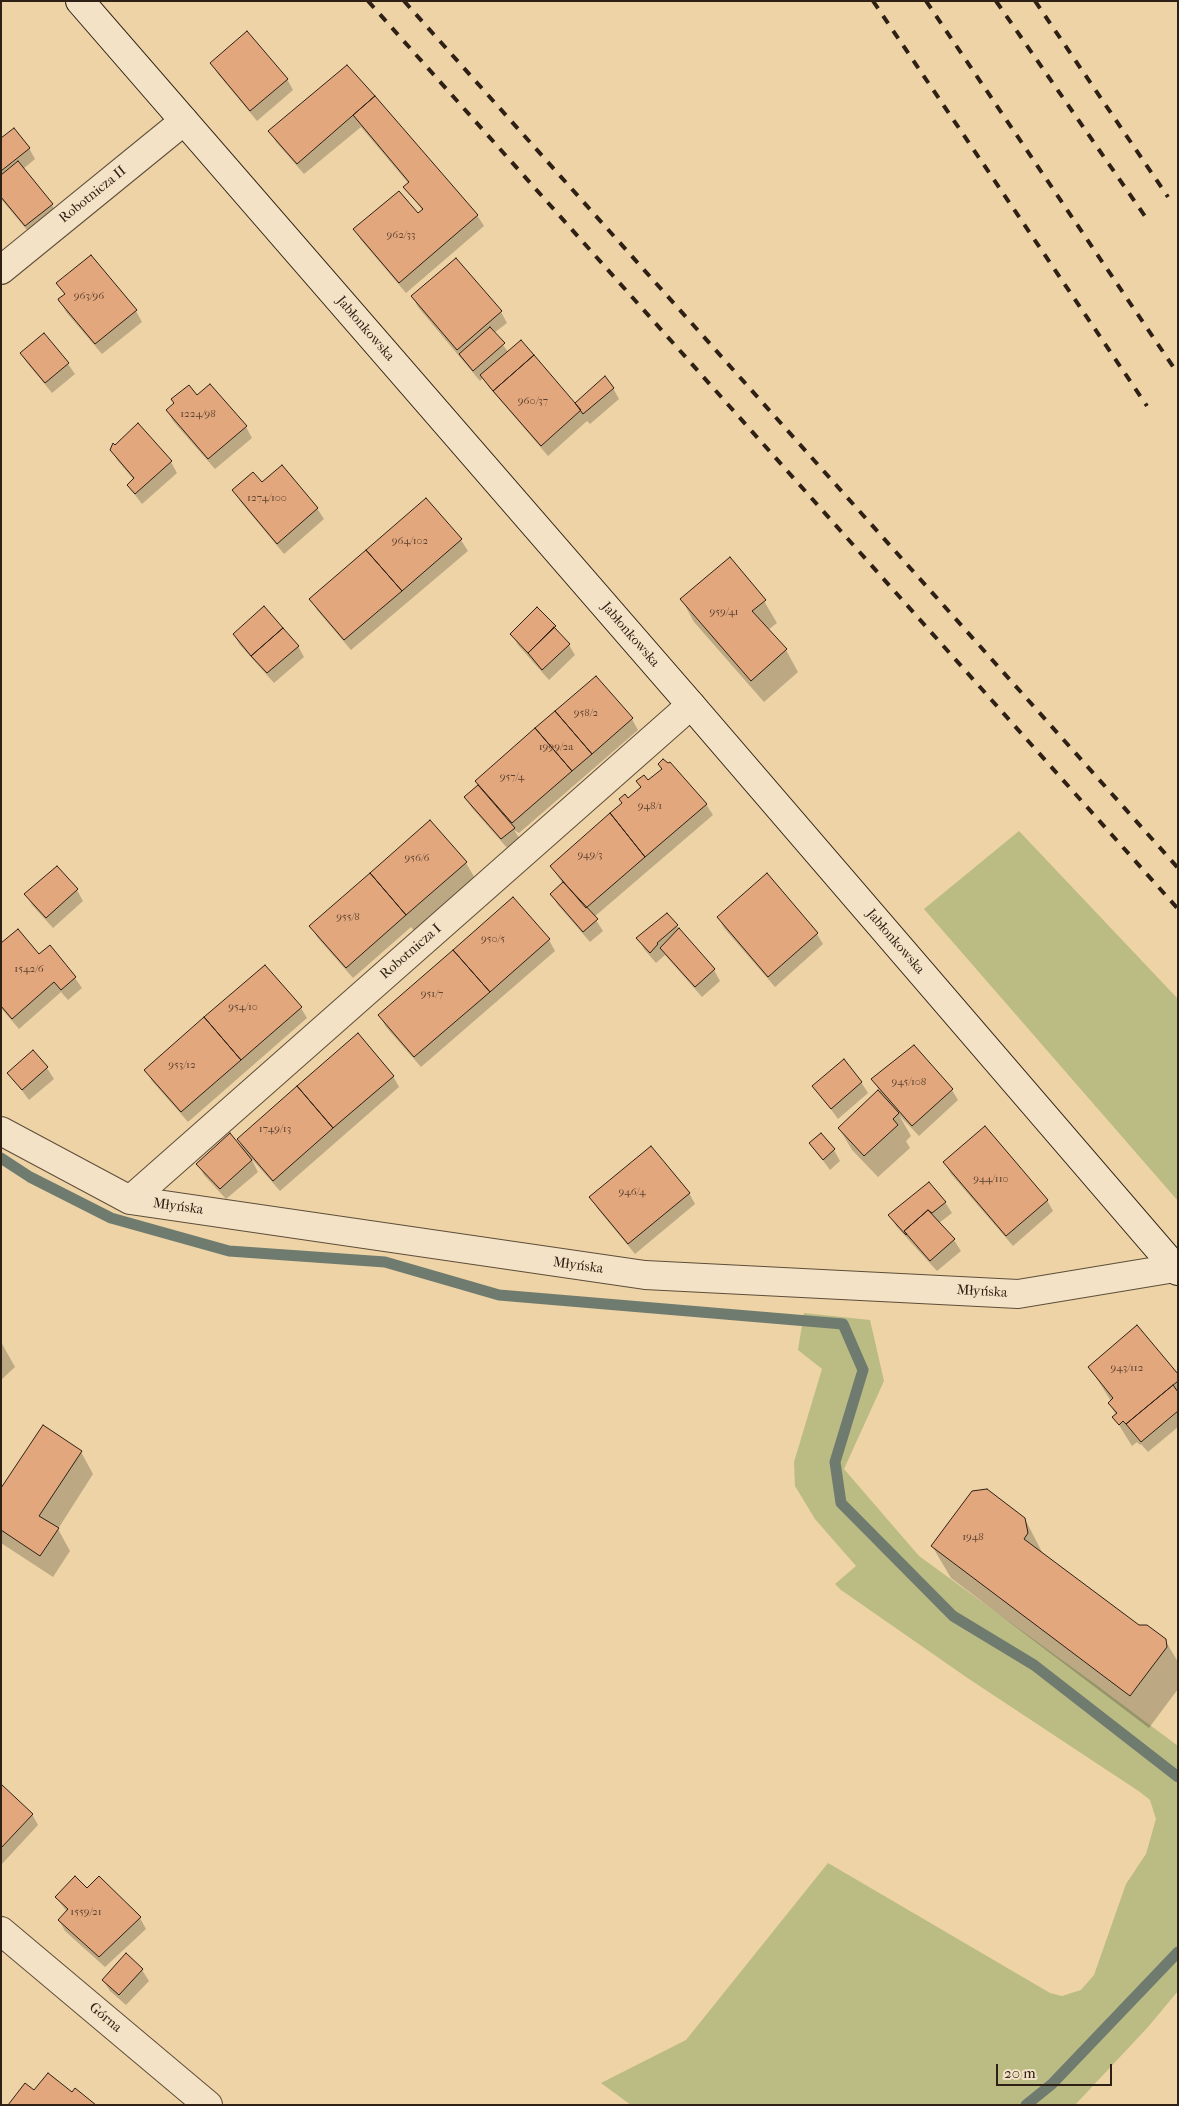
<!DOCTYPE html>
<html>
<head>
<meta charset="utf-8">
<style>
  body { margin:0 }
  #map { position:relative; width:1179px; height:2106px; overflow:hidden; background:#edd3a6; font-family:"IM FELL French Canon",serif }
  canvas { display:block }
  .frame { position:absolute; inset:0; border:2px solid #2e2015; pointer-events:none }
  .scale { position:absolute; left:996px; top:2064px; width:116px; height:22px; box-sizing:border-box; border:2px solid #2e2015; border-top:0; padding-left:6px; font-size:15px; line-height:18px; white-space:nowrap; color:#2e2015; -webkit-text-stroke:4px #f3e2c5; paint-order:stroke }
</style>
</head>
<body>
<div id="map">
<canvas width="1179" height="2106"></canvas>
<div class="frame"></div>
<div class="scale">20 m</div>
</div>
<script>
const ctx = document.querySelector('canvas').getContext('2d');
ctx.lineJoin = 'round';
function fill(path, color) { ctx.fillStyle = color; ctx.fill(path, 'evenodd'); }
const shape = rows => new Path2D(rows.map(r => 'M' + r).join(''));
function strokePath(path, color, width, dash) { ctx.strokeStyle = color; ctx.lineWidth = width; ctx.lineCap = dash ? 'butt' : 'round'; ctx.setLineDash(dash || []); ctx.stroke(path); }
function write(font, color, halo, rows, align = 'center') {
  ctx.font = font + ' "IM FELL French Canon",serif'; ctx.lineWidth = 4; ctx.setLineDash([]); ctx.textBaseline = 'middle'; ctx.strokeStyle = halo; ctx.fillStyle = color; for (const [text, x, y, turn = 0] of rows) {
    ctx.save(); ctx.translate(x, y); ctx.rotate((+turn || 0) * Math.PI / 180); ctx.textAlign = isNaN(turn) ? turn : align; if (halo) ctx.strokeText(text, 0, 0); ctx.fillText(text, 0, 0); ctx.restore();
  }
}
fill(shape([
  [1019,831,1178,999,1178,1201,924,909],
  [804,1313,870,1320,884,1381,844,1469,919,1556,1095,1684,1178,1746,1178,1991,1148,2027,1075,2105,631,2105,601,2083,686,2040,828,1863,1050,1993,1062,1996,1081,1990,1094,1975,1126,1884,1146,1854,1156,1819,1150,1800,1140,1792,969,1679,841,1590,835,1584,856,1566,815,1519,795,1486,794,1462,822,1369,798,1350]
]), '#bbbb84');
fill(shape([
  [211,63,287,79,293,90,257,121,218,74],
  [347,67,477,215,484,226,406,293,361,240,355,229,418,215,423,211,405,187,409,184,361,127,304,174,276,142,270,131],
  [1,140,29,148,35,159,23,169,52,205,58,216,32,236,1,199],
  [58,283,136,311,142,322,102,354,66,312,60,300,65,295],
  [412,296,501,312,507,323,494,333,509,353,574,404,613,388,619,399,590,424,587,421,548,456,488,386,483,378,480,381,418,307],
  [44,335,68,364,75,374,52,393,28,364,21,354],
  [197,397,246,427,252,438,215,469,173,421,167,410],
  [111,450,171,462,177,473,142,504,128,486,134,480,118,461],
  [262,483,317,508,324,519,284,554,240,501,234,490],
  [425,500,461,540,468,551,351,650,317,610,311,599],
  [682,600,764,601,777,623,768,630,786,650,798,672,764,702,694,622],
  [512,634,569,645,575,655,549,680,518,645],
  [234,635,298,646,304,657,274,683,240,645],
  [632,719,638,730,519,833,514,830,520,839,508,849,472,808,465,798,479,786],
  [659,765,706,804,713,815,594,917,603,931,590,942,558,905,551,894,563,884,551,866,641,788,638,782,648,782,662,770],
  [430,822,466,863,479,885,420,937,411,927,353,978,317,937,311,926],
  [77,890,83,901,53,928,32,905,26,894],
  [718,917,817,934,823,944,775,987,724,928],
  [676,925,714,970,720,981,702,997,665,955,656,963,644,949,638,938],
  [549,940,555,951,421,1067,386,1027,380,1016],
  [1,945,39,956,50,947,75,978,82,988,68,1000,61,992,19,1029,1,1008],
  [301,1008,307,1018,188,1122,152,1081,146,1070],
  [33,1051,47,1068,54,1079,29,1100,9,1073],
  [393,1076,399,1087,280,1191,251,1158,258,1172,226,1199,204,1175,198,1164,244,1152,238,1139],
  [872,1079,952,1090,958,1100,919,1136,899,1115,911,1136,906,1141,910,1148,878,1177,852,1150,839,1128,880,1091],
  [861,1082,868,1093,838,1119,814,1086],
  [811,1144,834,1150,840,1161,830,1170],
  [945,1163,1047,1200,1053,1211,1013,1246,951,1174],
  [689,1193,695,1204,635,1254,597,1208,591,1197],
  [945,1202,952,1213,939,1223,954,1240,961,1251,937,1271,896,1226,890,1216],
  [1,1342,15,1367,1,1380],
  [1090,1368,1178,1376,1178,1427,1148,1452,1141,1444,1140,1445,1137,1442,1132,1446,1114,1417,1116,1415,1109,1403,1111,1401],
  [81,1452,93,1474,58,1529,70,1551,53,1577,1,1543,1,1490],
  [1025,1519,1044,1556,1138,1627,1165,1640,1178,1662,1178,1689,1149,1728,951,1578,932,1546],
  [1,1785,32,1814,38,1825,1,1865],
  [87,1889,140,1918,146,1929,105,1967,65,1931,59,1920,67,1912,56,1897],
  [126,1955,142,1970,149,1981,126,2005,110,1991,103,1980]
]), '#0003');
strokePath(shape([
  [1,1158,30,1177,111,1218,229,1251,385,1262,499,1295,843,1324,863,1370,835,1462,841,1503,953,1616,1034,1665,1178,1777],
  [1026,2105,1052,2084,1178,1952]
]), '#6e7b6e', 11);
const building = shape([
  [247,31,288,79,250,111,210,63,247,31],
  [347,65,375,96,297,164,268,131,347,65],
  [375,96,478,215,399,283,353,229,399,191,418,213,423,209,403,187,409,182,353,115,375,96],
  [14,128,30,148,1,171,1,138,14,128],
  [18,161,53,204,25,226,1,197,1,175,18,161],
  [91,255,137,310,95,344,59,301,58,299,65,294,56,283,91,255],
  [456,258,502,311,457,350,411,296,456,258],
  [490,327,505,343,473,371,459,354,490,327],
  [44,333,69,363,45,383,20,353,44,333],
  [521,340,534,355,493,391,480,375,521,340],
  [534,355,581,410,541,446,493,391,534,355],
  [605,376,614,388,583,414,575,403,605,376],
  [210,384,247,426,208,459,166,410,174,403,171,399,189,385,197,395,210,384],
  [138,423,172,461,135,494,127,485,134,478,110,450,113,443,115,445,138,423],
  [282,465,318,508,277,544,232,490,253,472,262,482,282,465],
  [426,498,462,539,402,591,366,550,426,498],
  [366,550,402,591,344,640,309,599,366,550],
  [730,557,766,600,752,611,787,649,751,681,680,599,730,557],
  [264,606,283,628,251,656,233,634,264,606],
  [537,607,556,626,528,653,510,634,537,607],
  [554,627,570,644,542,670,528,653,554,627],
  [283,628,299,646,267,673,251,656,283,628],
  [596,676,633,718,592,754,555,711,596,676],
  [555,711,592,754,572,771,535,728,555,711],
  [535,728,572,771,512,823,475,781,535,728],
  [663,759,668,763,670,762,707,804,645,857,610,813,622,803,619,799,625,794,628,798,641,787,636,781,644,775,648,780,662,769,658,764,663,759],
  [478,785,515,828,501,839,464,797,478,785],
  [610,813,645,857,586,908,550,866,610,813],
  [430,820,467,862,406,915,370,873,430,820],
  [57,866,78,889,46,918,24,894,57,866],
  [370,873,406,915,346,968,309,926,370,873],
  [767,873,818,933,768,977,717,917,767,873],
  [563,882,598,919,583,932,550,894,563,882],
  [513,897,550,939,490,992,453,950,513,897],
  [667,913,678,925,657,943,658,944,650,953,636,938,667,913],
  [679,928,715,969,695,987,660,948,679,928],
  [18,929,39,954,50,945,76,977,61,990,54,982,12,1019,1,1006,1,943,18,929],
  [453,950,490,992,414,1057,378,1015,453,950],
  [265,965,302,1007,241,1060,204,1017,265,965],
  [204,1017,241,1060,181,1112,144,1070,204,1017],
  [358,1033,394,1076,333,1128,297,1086,358,1033],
  [914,1045,953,1089,912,1126,871,1079,914,1045],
  [33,1050,48,1067,22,1090,7,1073,33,1050],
  [844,1059,862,1082,831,1109,812,1086,844,1059],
  [297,1086,333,1128,273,1181,237,1139,297,1086],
  [878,1090,899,1113,893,1119,898,1125,864,1156,838,1128,878,1090],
  [985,1126,1048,1200,1006,1236,943,1162,985,1126],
  [230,1133,252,1160,220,1189,196,1164,230,1133],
  [821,1133,835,1149,823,1160,809,1143,821,1133],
  [651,1146,690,1193,628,1244,589,1197,651,1146],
  [929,1182,946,1202,932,1213,928,1210,904,1231,907,1234,906,1235,888,1215,929,1182],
  [928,1210,955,1239,930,1261,904,1231,928,1210],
  [1137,1325,1178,1374,1178,1381,1126,1424,1123,1421,1119,1425,1112,1417,1117,1413,1108,1403,1113,1398,1088,1367,1137,1325],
  [1173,1385,1178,1392,1178,1411,1141,1442,1126,1424,1173,1385],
  [43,1425,82,1451,39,1516,59,1528,40,1556,1,1530,1,1488,43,1425],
  [987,1489,1025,1518,1028,1533,1024,1539,1139,1625,1147,1625,1166,1639,1167,1647,1130,1696,931,1546,972,1491,987,1489],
  [1,1784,33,1814,1,1848,1,1784],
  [75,1876,87,1888,99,1876,141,1917,99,1957,58,1920,68,1909,55,1897,75,1876],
  [126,1953,143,1969,119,1995,102,1980,126,1953],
  [48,2073,72,2092,75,2088,96,2105,8,2105,25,2083,34,2090,48,2073]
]);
fill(building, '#e3a77e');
strokePath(building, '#2e2015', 1);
const street = shape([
  [1,270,184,121],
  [1,1131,130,1200,645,1275,1018,1294,1175,1268],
  [130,1200,691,705],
  [1,1931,208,2105]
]);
const secondary = shape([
  [80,1,691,705,1178,1271]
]);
strokePath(street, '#5e4d39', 30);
strokePath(secondary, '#2e2015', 30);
strokePath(street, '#f3e2c5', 28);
strokePath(secondary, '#f3e2c5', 28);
strokePath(shape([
  [368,1,1178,909],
  [404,1,1178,868],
  [873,1,1147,406],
  [926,1,1178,374],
  [996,1,1149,222],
  [1035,1,1168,197]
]), '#2e2015', 4, [9, 9]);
write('11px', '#5b422f', null, [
  ["962/33",401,235],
  ["963/96",89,296],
  ["960/37",533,401],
  ["1224/98",198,414],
  ["1274/100",267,498],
  ["964/102",410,541],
  ["959/41",724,612],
  ["958/2",586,713],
  ["1999/2a",556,747],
  ["957/4",512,777],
  ["948/1",650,806],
  ["949/3",590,855],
  ["956/6",417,858],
  ["955/8",348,917],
  ["950/5",493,939],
  ["1542/6",29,969],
  ["951/7",432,994],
  ["954/10",243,1007],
  ["953/12",182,1065],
  ["945/108",909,1082],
  ["1749/13",275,1129],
  ["944/110",991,1179],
  ["946/4",632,1192],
  ["943/112",1127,1368],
  ["1948",973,1537],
  ["1559/21",86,1912]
]);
write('14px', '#2e2015', '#f3e2c5', [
  ["Robotnicza II",93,195,-39],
  ["Jabłonkowska",365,329,49],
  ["Jabłonkowska",630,635,49],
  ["Jabłonkowska",895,942,49],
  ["Robotnicza I",411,952,-41],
  ["Młyńska",178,1207,8],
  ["Młyńska",578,1266,8],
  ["Młyńska",982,1292,3],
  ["Górna",105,2018,40]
]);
</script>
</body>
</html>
